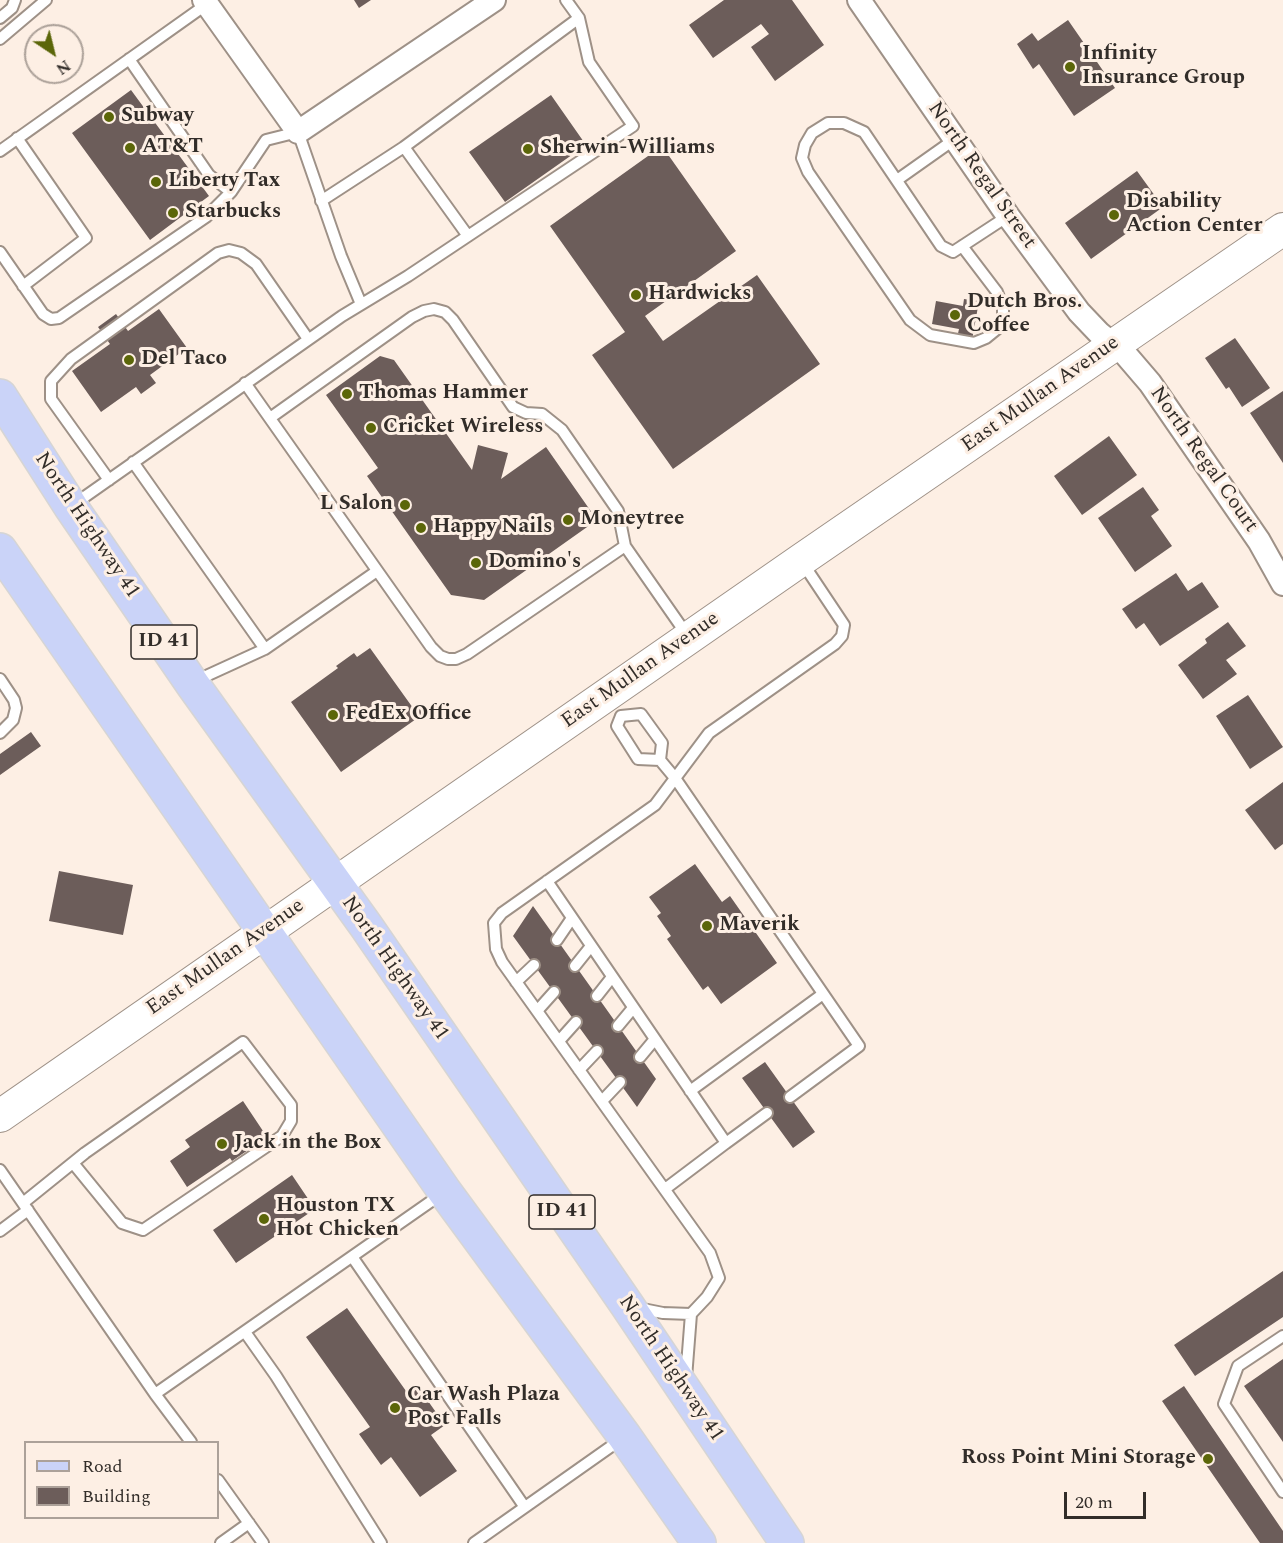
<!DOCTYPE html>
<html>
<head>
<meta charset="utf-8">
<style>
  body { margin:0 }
  #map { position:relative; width:1283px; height:1543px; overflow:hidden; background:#fdefe4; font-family:Spectral,serif }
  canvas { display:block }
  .legend { position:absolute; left:24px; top:1441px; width:195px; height:78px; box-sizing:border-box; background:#fdefe4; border:2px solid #aca199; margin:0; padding:8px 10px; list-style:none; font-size:18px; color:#322d29 }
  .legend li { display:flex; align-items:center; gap:12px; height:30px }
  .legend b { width:30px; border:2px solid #aca199 }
  .north { position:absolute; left:24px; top:24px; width:60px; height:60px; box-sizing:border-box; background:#fdefe4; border:2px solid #aca199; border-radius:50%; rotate:145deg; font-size:16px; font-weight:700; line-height:24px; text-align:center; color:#322d29 }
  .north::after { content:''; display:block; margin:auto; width:21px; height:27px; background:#5b6609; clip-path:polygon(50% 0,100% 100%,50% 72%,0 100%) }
  .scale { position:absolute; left:1064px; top:1492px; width:82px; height:27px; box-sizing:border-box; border:3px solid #322d29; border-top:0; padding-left:8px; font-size:18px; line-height:21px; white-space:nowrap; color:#322d29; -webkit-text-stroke:4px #fdefe4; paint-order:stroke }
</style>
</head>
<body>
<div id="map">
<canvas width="1283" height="1543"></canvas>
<ul class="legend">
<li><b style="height:8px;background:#cad3f8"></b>Road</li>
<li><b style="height:16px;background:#6c5d5a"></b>Building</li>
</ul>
<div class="north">N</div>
<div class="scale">20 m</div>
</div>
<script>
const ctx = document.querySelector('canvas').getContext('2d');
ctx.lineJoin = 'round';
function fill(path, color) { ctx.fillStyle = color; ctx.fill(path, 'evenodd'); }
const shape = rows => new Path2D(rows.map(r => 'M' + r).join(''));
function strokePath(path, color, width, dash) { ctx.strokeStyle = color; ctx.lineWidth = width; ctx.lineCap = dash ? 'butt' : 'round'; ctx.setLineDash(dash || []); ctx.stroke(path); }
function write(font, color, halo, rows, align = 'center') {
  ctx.font = font + ' Spectral,serif'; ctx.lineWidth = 6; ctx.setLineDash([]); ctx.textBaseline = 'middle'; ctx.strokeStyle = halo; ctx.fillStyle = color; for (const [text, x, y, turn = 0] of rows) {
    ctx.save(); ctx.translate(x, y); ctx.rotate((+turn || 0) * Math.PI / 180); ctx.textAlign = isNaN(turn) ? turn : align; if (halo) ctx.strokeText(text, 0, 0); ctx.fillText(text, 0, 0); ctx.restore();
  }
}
fill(shape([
  [354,0,371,0,359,8],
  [724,0,792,0,824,45,775,81,751,47,769,34,761,24,713,58,689,25],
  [1068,20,1115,88,1074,116,1039,64,1033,69,1017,44,1032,33,1038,41],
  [131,90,209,196,150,240,72,133],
  [551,95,586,145,505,202,469,152],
  [662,146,736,251,645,316,663,341,757,275,820,364,673,469,592,355,625,332,550,226],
  [1137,171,1163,207,1091,259,1065,223],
  [964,299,979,301,972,340,957,338,959,329,932,324,936,301,963,306],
  [159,309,187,348,150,375,156,383,141,394,136,387,101,412,72,371,110,344,98,327,116,314,128,331],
  [1235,338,1270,388,1242,407,1229,387,1226,389,1205,358],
  [380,356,394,360,472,470,478,445,508,453,501,479,546,447,597,520,484,600,451,595,367,476,378,468,326,395],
  [1283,391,1283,463,1250,413],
  [1109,436,1137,475,1082,515,1054,476],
  [1143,487,1159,510,1151,516,1172,546,1135,572,1098,518],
  [1176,573,1188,591,1202,582,1219,607,1160,646,1144,623,1136,629,1122,609],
  [1228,622,1246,646,1226,660,1237,674,1203,699,1178,665,1207,643,1205,639],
  [370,648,413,708,420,703,426,712,341,772,291,702,338,668,336,666,354,653,357,657],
  [1248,695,1283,747,1250,769,1216,716],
  [31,732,41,746,0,775,0,754],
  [1283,782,1283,844,1275,850,1245,810],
  [695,864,722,902,730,896,777,963,721,1004,708,986,703,990,667,939,671,936,657,916,661,913,649,897],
  [59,871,133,885,123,935,49,921],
  [533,906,656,1079,637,1107,513,936],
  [765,1062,815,1132,793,1148,742,1078],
  [243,1101,267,1137,232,1161,230,1158,187,1187,170,1161,190,1147,185,1140],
  [292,1175,315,1209,236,1263,213,1230],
  [1283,1271,1283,1317,1195,1376,1174,1345],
  [347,1308,406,1391,416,1384,445,1425,431,1435,457,1471,420,1497,391,1457,381,1465,359,1434,370,1427,306,1337],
  [1283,1359,1283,1442,1244,1386],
  [1184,1386,1283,1531,1283,1543,1260,1543,1162,1401]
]), '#6c5d5a');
const lane = shape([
  [0,18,12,8,15,0],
  [0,39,46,0],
  [129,59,209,175,231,192,266,140,298,132,341,256,361,304],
  [17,138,86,238,23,286],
  [404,147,579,18],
  [0,151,207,4],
  [897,180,955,139],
  [321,201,404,147,468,236],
  [962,246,997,292,1003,307,1003,317,997,329,986,338,974,343,930,335,910,320,808,172,802,158,805,145,812,133,828,123,844,123,864,132,941,246,953,252,1008,216],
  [0,252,43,314,51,319,59,318,206,217,231,192],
  [245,383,431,647,440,656,448,659,456,659,467,654,625,546],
  [270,418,412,317,424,311,434,309,445,312,453,320,513,407,526,413,542,414,562,430,618,511,625,546,687,635],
  [133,462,265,649],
  [109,480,51,399,51,381,71,359,218,253,229,250,241,253,256,264,308,339],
  [73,505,342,316,408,276,633,126,589,62,579,18,566,0],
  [0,679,14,700,16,708,13,720,0,733],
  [194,684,206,676,265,649,377,571],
  [621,716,641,714,662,743,660,760,675,778,859,1046,790,1097],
  [621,716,617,726,638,759,660,760],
  [547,881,726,1143,665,1189],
  [557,940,572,918],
  [575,966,591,946],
  [516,982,534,965],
  [597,996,612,977],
  [537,1011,554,992],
  [618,1026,633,1008],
  [559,1041,576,1022],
  [640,1057,655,1039],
  [579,1070,597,1051],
  [690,1091,823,994],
  [602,1101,620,1082],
  [726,1143,767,1113],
  [0,1170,155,1394,443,1193],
  [23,1203,85,1153,243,1042,291,1105,291,1121,282,1136,143,1230,122,1223,73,1163],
  [0,1231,28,1210],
  [353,1258,524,1506],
  [638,1308,663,1313,691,1314],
  [245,1332,276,1376,381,1543],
  [1283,1336,1238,1366,1224,1404,1283,1492],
  [686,1378,691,1314,707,1297,719,1278,710,1253,502,962,496,949,494,923,502,913,655,805,709,733,835,644,842,636,844,625,802,562],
  [155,1394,191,1442],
  [218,1480,263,1543],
  [221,1543,249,1523],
  [474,1543,623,1438]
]);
const street = shape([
  [204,0,298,132,494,0],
  [859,0,1008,216,1079,312,1099,333,1126,355,1150,383,1259,541,1283,584]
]);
const secondary = shape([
  [0,1116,801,560,1283,229]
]);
const primary = shape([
  [0,396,71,507,193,685,366,926,627,1305,787,1543],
  [0,550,445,1192,625,1437,699,1543]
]);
strokePath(lane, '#9e9187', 14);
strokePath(street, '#9e9187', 26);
strokePath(secondary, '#9e9187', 34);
strokePath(primary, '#d6d5d4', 36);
strokePath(lane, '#fff', 10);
strokePath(street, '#fff', 22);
strokePath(secondary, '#fff', 32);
strokePath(primary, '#cad3f8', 33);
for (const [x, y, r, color] of [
  [1070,67,6,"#5b6609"],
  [109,117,6,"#5b6609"],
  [130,148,6,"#5b6609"],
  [528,149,6,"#5b6609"],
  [156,182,6,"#5b6609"],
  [173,213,6,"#5b6609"],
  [1114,215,6,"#5b6609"],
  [636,295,6,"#5b6609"],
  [955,315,6,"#5b6609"],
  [129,360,6,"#5b6609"],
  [347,394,6,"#5b6609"],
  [371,428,6,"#5b6609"],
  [405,505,6,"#5b6609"],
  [568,520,6,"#5b6609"],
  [421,528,6,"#5b6609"],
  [476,563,6,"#5b6609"],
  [333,715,6,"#5b6609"],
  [707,926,6,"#5b6609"],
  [222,1144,6,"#5b6609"],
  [264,1219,6,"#5b6609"],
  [395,1408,6,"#5b6609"],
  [1208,1459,6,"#5b6609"]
]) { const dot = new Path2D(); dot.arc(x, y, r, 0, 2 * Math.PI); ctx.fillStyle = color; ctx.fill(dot); strokePath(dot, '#fdefe4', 2); }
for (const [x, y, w] of [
  [164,642,66],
  [562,1212,66]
]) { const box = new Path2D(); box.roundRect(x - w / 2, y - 17, w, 34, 4.5); ctx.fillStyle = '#fdefe4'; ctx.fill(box); strokePath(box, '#322d29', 1.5); }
write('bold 20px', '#322d29', null, [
  ["ID 41",164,642],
  ["ID 41",562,1212]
]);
write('bold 21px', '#322d29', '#fdefe4', [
  ["Infinity",1082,55],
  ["Insurance Group",1082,79],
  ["Subway",121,117],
  ["AT&T",142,148],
  ["Sherwin-Williams",540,149],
  ["Liberty Tax",168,182],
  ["Disability",1126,203],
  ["Action Center",1126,227],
  ["Starbucks",185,213],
  ["Hardwicks",648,295],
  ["Dutch Bros.",967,303],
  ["Coffee",967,327],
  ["Del Taco",141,360],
  ["Thomas Hammer",359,394],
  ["Cricket Wireless",383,428],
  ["L Salon",393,505,"right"],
  ["Moneytree",580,520],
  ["Happy Nails",433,528],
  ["Domino's",488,563],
  ["FedEx Office",345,715],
  ["Maverik",719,926],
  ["Jack in the Box",234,1144],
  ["Houston TX",276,1207],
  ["Hot Chicken",276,1231],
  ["Car Wash Plaza",407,1396],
  ["Post Falls",407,1420],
  ["Ross Point Mini Storage",1196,1459,"right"]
], 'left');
write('21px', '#322d29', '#fdefe4', [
  ["North Regal Street",981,176,55],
  ["East Mullan Avenue",1041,395,-35],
  ["North Regal Court",1203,460,55],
  ["North Highway 41",86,526,56],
  ["East Mullan Avenue",641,671,-35],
  ["East Mullan Avenue",226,958,-35],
  ["North Highway 41",394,969,55],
  ["North Highway 41",670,1369,56]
]);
</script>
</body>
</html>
